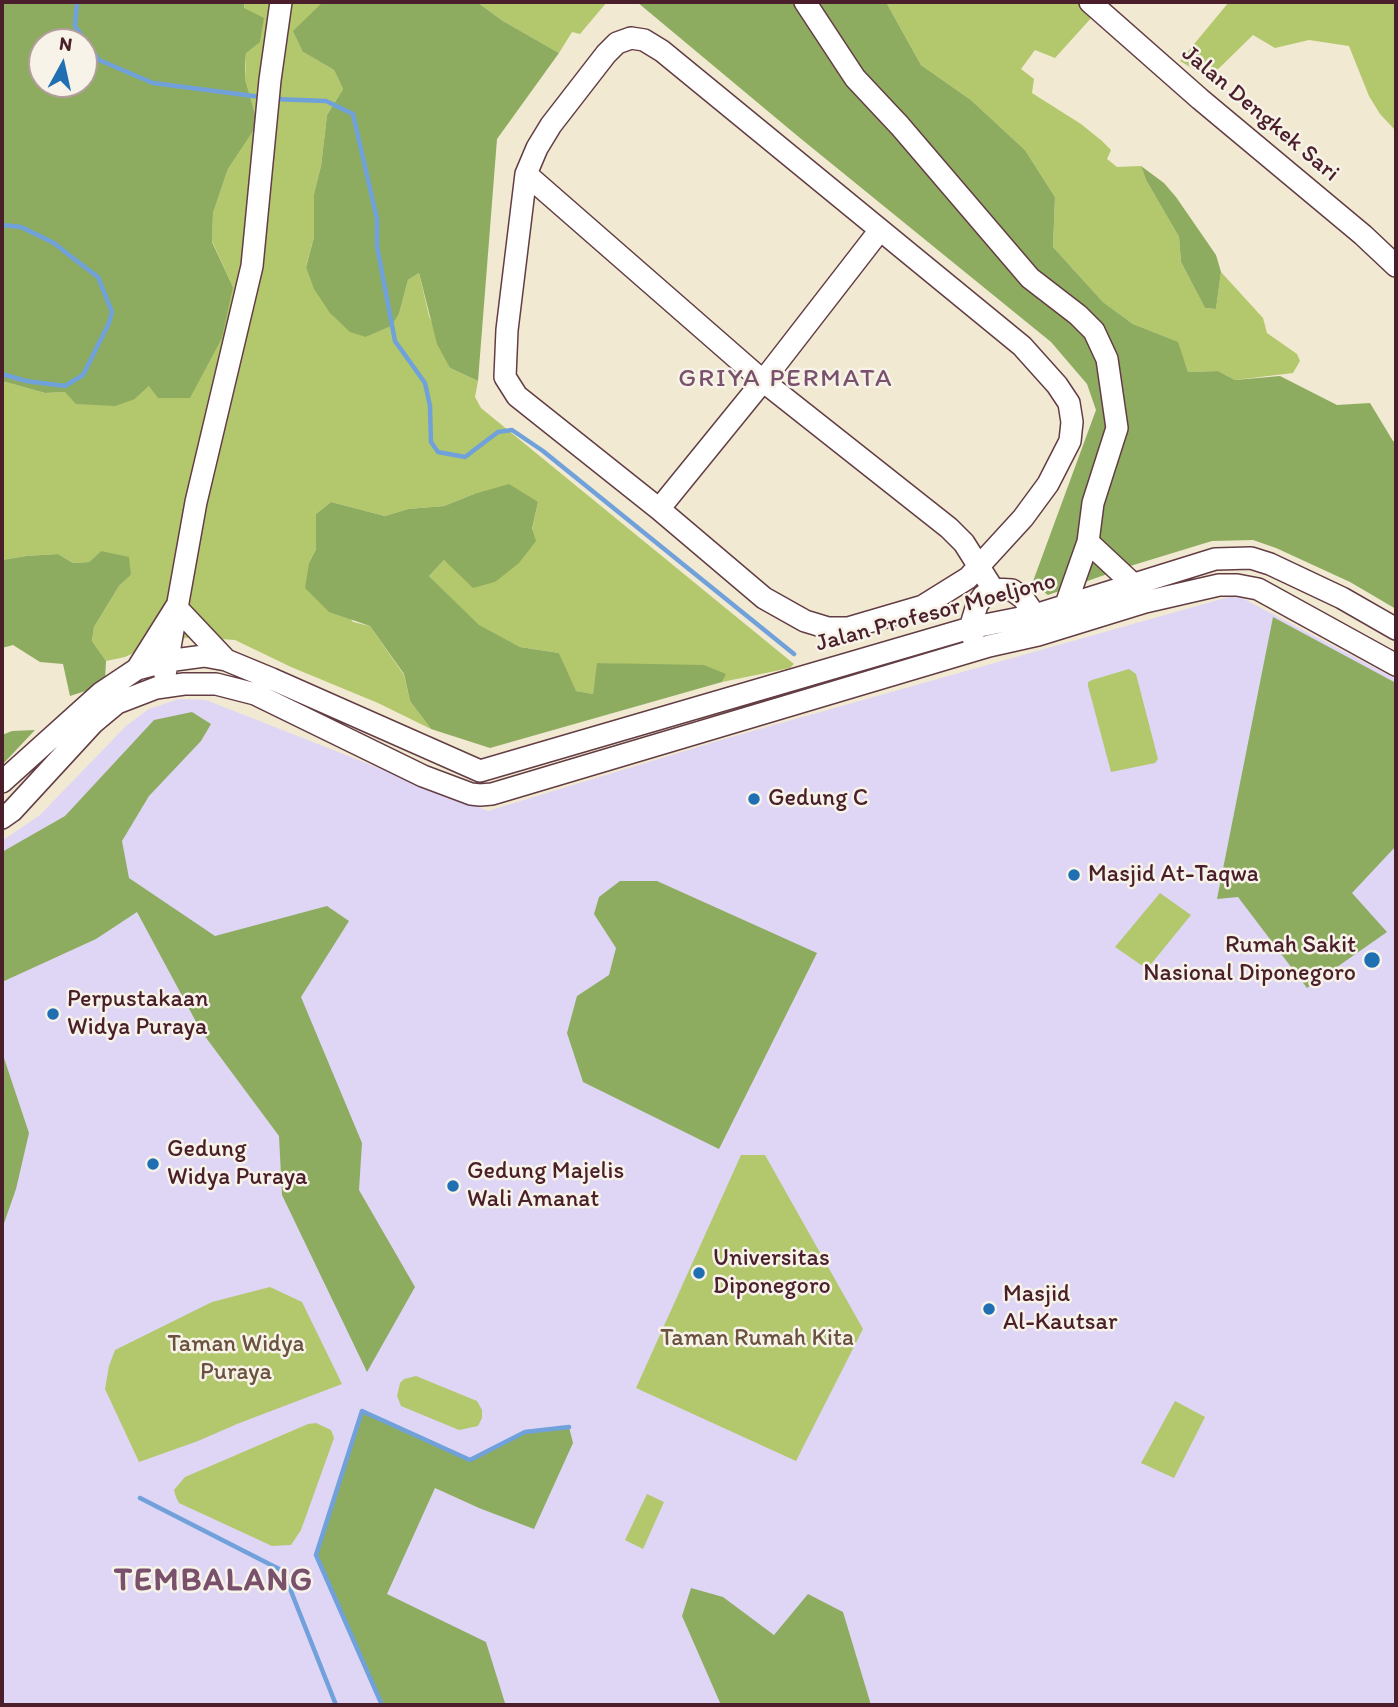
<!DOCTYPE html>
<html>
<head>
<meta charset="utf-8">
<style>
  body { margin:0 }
  #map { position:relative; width:1398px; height:1707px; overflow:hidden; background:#f1e9d2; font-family:Itim,sans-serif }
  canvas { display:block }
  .frame { position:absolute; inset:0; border:4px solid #4a1f2b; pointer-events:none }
  .north { position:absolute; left:28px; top:28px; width:70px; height:70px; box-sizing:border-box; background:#f7f3e8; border:2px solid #b29e9c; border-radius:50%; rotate:8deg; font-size:19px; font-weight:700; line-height:28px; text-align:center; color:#4a1f2b }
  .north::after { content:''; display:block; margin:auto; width:24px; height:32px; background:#1f6fb2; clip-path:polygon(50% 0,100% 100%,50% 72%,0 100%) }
</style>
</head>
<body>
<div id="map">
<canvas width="1398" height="1707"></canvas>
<div class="frame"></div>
<div class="north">N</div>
</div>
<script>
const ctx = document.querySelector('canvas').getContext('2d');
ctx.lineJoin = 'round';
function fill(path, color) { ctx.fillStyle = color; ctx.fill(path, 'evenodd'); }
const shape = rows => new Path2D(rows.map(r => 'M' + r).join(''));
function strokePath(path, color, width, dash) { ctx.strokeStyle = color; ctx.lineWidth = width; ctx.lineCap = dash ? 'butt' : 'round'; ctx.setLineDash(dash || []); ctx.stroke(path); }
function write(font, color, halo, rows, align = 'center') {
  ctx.font = font + ' Itim,sans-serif'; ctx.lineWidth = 5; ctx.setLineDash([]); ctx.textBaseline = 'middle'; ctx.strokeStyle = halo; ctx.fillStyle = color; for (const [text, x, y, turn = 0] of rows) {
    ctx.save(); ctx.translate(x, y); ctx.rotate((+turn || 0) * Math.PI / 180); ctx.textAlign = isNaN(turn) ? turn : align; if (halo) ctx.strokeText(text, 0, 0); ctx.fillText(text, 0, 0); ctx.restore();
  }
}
fill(shape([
  [1229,597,1242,598,1396,679,1396,1705,2,1705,2,841,40,815,126,726,149,709,179,699,206,700,488,811,721,740]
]), '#dfd5f5');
fill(shape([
  [244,2,323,2,303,52,334,70,343,89,327,115,321,166,314,194,314,237,306,266,366,337,390,326,399,314,408,280,419,273,429,316,450,368,478,381,475,397,481,408,794,664,790,668,722,682,725,674,642,665,598,663,593,694,575,691,559,653,520,647,479,626,429,576,444,560,532,530,538,502,474,494,444,506,408,509,385,516,331,502,316,514,316,549,309,563,353,622,370,626,404,675,410,701,431,729,378,703,291,667,235,640,192,637,155,643,125,657,106,661,92,641,94,627,119,586,131,575,101,551,89,562,73,563,58,554,26,556,2,560,2,381,45,393,65,392,135,399,149,386,233,287,212,241,213,213,228,169,258,124,245,79,246,53],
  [477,2,607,2,580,34,572,32,559,53,503,21],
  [886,2,1078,2,1093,16,1055,58,1035,50,1021,69,1034,79,1032,93,1081,124,1102,141,1111,150,1107,159,1117,167,1141,166,1146,180,1179,237,1181,262,1205,308,1216,309,1221,272,1263,318,1267,333,1297,354,1300,361,1293,373,1235,380,1218,371,1188,372,1177,342,1133,324,1103,302,1053,247,1055,197,1025,150,971,100,921,65],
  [1229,2,1396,2,1396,131,1380,114,1369,96,1349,46,1309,40,1275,48,1253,35,1209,78,1180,61],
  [1129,669,1136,674,1158,759,1155,763,1111,772,1088,686,1088,682,1092,680],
  [1160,893,1191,915,1147,969,1115,947],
  [741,1155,765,1155,863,1329,796,1461,636,1388],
  [270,1287,302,1302,342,1384,237,1424,198,1441,139,1462,105,1389,109,1366,115,1350,212,1302],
  [416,1376,477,1401,482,1410,482,1418,478,1426,459,1430,401,1406,397,1396,400,1383,404,1379],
  [1175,1401,1205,1417,1174,1478,1141,1463],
  [316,1423,331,1430,334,1438,301,1530,291,1545,272,1546,179,1503,176,1497,174,1490,185,1477,308,1424],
  [647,1494,664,1502,643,1549,625,1540]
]), '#b3c86c');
fill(shape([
  [2,2,244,2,244,8,264,18,260,42,246,53,245,66,245,79,258,124,228,169,213,213,212,242,233,287,222,338,190,398,158,398,149,386,135,399,115,406,76,404,65,392,45,393,2,381],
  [42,42,84,42,84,84,42,84],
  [323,2,477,2,503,21,559,53,497,139,478,381,450,368,437,344,419,273,408,280,399,314,391,326,366,337,350,332,330,313,314,289,306,267,314,237,314,194,321,166,327,115,343,89,334,70,303,52,293,31],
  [637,2,886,2,921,65,971,100,1025,150,1055,197,1053,247,1103,302,1133,324,1178,342,1188,372,1218,371,1235,380,1280,376,1337,405,1370,403,1393,441,1396,442,1396,609,1350,582,1276,548,1253,540,1212,541,1127,567,1048,595,1032,584,1096,410,1087,384,1051,342,800,138],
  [1141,166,1164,183,1176,197,1216,255,1221,272,1216,309,1205,308,1194,287,1181,262,1179,237,1146,180],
  [509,484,538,502,532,529,536,541,519,563,495,582,473,588,444,560,429,576,479,625,520,647,559,653,576,691,593,694,597,663,704,665,726,674,722,682,490,748,431,729,410,701,404,674,370,626,329,612,305,588,309,563,316,549,316,514,331,502,385,516,408,509,444,506,474,494],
  [101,551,129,557,131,575,119,586,94,627,92,641,106,661,105,680,95,688,70,696,63,664,40,662,13,645,2,648,2,560,26,556,58,554,73,563,89,562],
  [1273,617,1396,683,1396,846,1352,893,1387,932,1307,988,1238,897,1217,899],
  [192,712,211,724,201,741,149,796,122,841,129,878,215,936,327,906,349,921,301,997,362,1143,359,1190,415,1287,367,1372,282,1195,279,1136,201,1031,137,912,96,939,2,982,2,852,65,816,154,720],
  [35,730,2,765,2,735,12,731],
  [620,881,657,881,817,953,719,1149,583,1082,567,1033,577,996,609,975,616,948,594,914,599,897],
  [2,1052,29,1133,16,1189,2,1229],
  [362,1411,470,1460,525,1432,569,1427,573,1443,534,1529,479,1508,435,1488,387,1594,486,1642,505,1703,382,1705,316,1555],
  [691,1588,723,1597,774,1635,808,1594,843,1612,871,1705,721,1705,682,1616]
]), '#8eac60');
strokePath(shape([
  [77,2,75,26,99,60,153,83,261,97],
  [273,99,326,101,353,114,377,219,377,246,395,341,425,383,430,406,431,442,438,452,465,457,498,432,512,430,543,451,794,654],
  [2,225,21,227,54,243,69,255,98,277,112,312,109,323,83,375,65,386,26,381,2,374],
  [140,1498,283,1571,336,1705],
  [382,1705,316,1555,362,1411,470,1460,525,1432,569,1427]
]), '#70a1da', 4.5);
const minor = shape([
  [805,2,855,78,900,126,1030,278,1078,315,1094,331,1107,359,1117,428,1093,503,1088,542,1065,607],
  [1090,2,1200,99,1363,235,1396,266],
  [631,38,644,40,662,51,1022,346,1057,385,1069,403,1072,422,1070,441,1048,484,1023,518,968,578,923,606,848,628,828,628,805,621,764,598,659,509,517,396,505,377,507,330,526,174,537,148,551,125,606,54,617,43,631,38],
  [526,174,763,381,949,528,964,543,993,589],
  [659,509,763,381,880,230],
  [1088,542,1133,584,1138,592],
  [973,638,970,628,977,605,983,596,993,589,1012,590,1023,598,1035,615,1037,626],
  [137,669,176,607,226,660],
  [165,675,196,502,252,266,270,80,281,2],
  [2,782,101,693,137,669,167,661,204,656,226,660,272,679,480,771,970,628,1035,615,1215,559,1251,558,1270,564,1342,598,1396,629],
  [2,818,12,811,93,723,117,703,156,688,184,684,216,684,255,694,423,776,471,794,480,795,492,794,989,646,1038,635,1145,602,1219,585,1237,585,1258,589,1396,665]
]);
strokePath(minor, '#633d44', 24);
strokePath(minor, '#fff', 21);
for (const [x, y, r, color] of [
  [754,799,7,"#1f6fb2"],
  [1074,875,7,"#1f6fb2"],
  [1372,960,9,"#1f6fb2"],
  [53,1014,7,"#1f6fb2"],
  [153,1164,7,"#1f6fb2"],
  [453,1186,7,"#1f6fb2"],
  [699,1273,7,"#1f6fb2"],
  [989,1309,7,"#1f6fb2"]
]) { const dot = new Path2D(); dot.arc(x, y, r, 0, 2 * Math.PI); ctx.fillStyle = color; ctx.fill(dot); strokePath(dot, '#f7f3e8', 2.5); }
write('24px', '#4a1f2b', '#f7f3e8', [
  ["Jalan Dengkek Sari",1260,114,40],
  ["Jalan Profesor Moeljono",936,613,-15]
]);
write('24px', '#4a1f2b', '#f7f3e8', [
  ["Gedung C",768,799],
  ["Masjid At-Taqwa",1088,875],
  ["Rumah Sakit",1356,946,"right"],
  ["Nasional Diponegoro",1356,974,"right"],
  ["Perpustakaan",67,1000],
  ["Widya Puraya",67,1028],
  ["Gedung",167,1150],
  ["Widya Puraya",167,1178],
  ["Gedung Majelis",467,1172],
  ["Wali Amanat",467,1200],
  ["Universitas",713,1259],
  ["Diponegoro",713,1287],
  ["Masjid",1003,1295],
  ["Al-Kautsar",1003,1323]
], 'left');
write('24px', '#6a523e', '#f7f3e8', [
  ["Taman Rumah Kita",757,1339],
  ["Taman Widya",236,1345],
  ["Puraya",236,1373]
]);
ctx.letterSpacing = '2px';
write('26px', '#79516d', '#f7f3e8', [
  ["GRIYA PERMATA",786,379]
]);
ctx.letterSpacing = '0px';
ctx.letterSpacing = '2px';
write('bold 32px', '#79516d', '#f7f3e8', [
  ["TEMBALANG",214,1582]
]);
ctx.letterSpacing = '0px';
</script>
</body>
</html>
